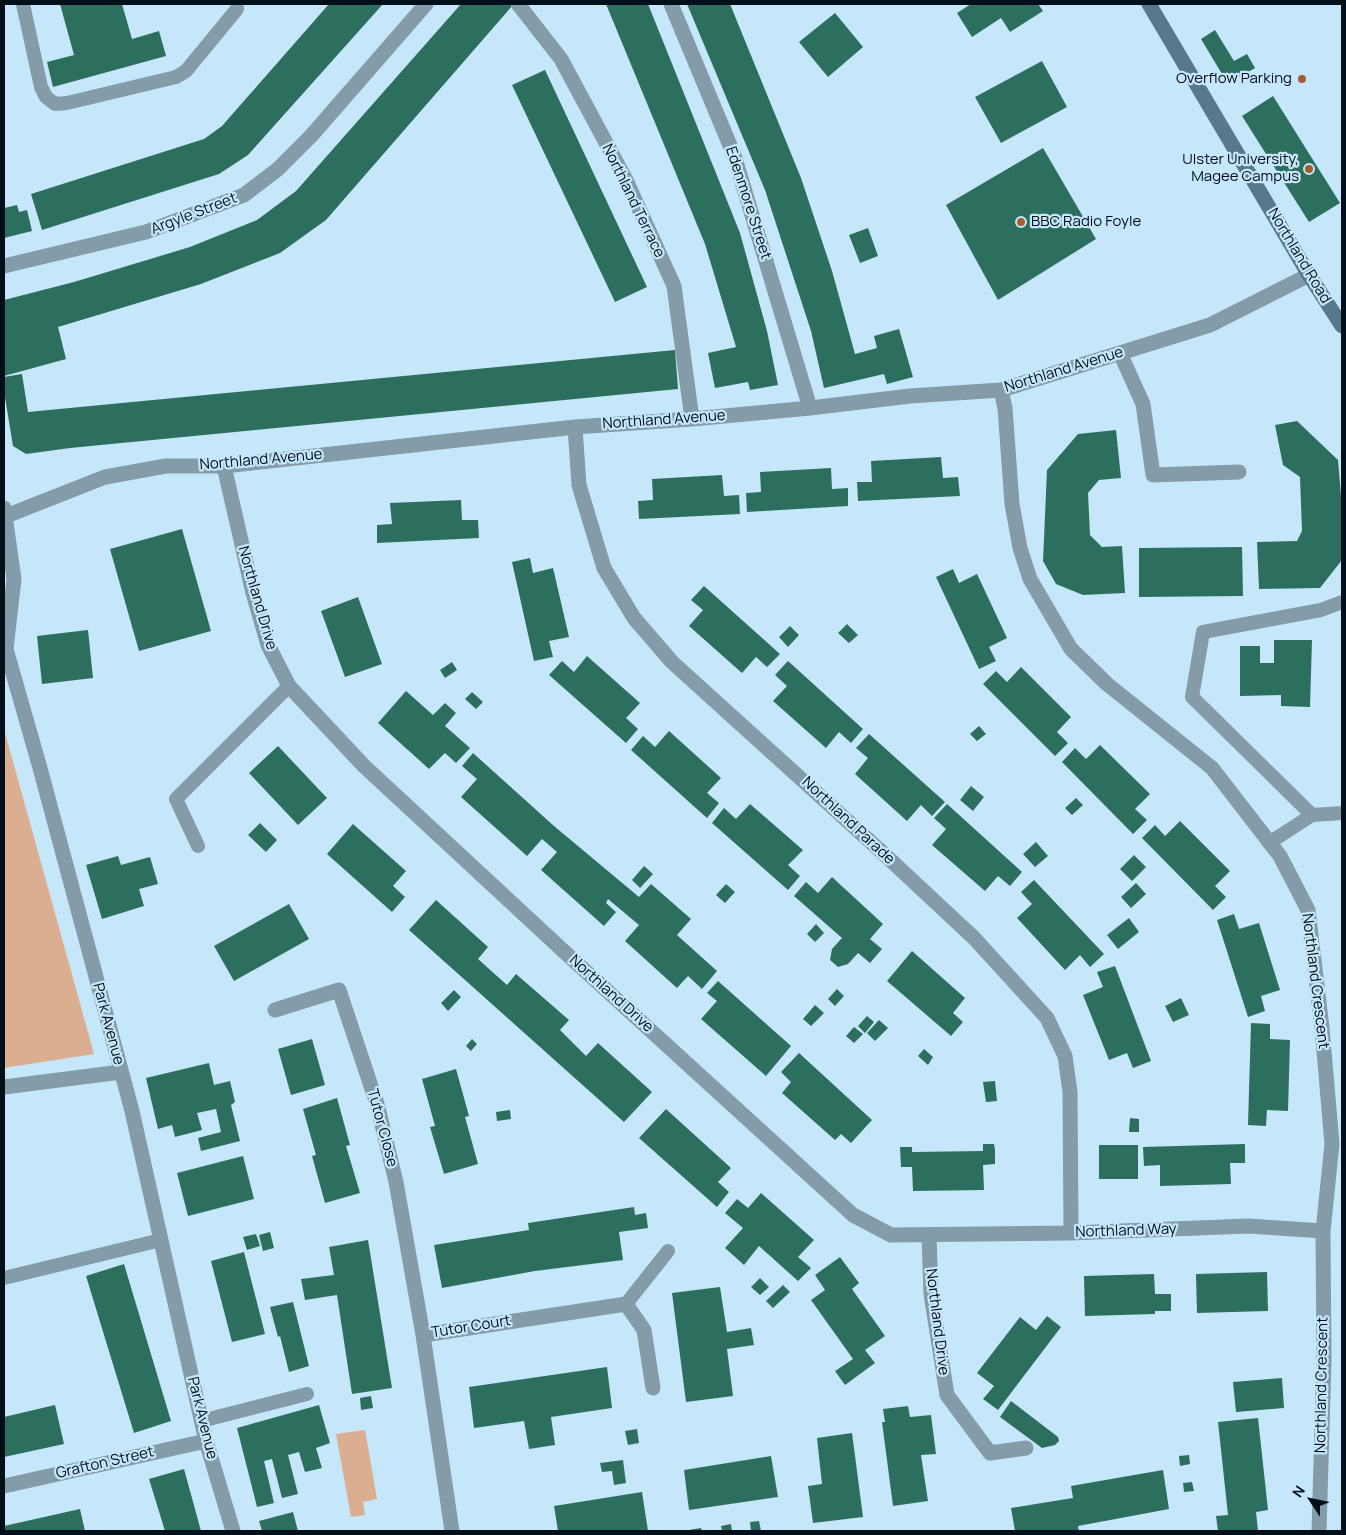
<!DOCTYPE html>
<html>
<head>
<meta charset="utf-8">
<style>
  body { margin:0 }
  #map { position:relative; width:1346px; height:1535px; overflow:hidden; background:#c6e7fa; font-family:Manrope,sans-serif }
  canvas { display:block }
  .frame { position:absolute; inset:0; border:5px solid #000f19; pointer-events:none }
  .north { position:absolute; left:1286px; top:1475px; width:50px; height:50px; -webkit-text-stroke:4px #c6e7fa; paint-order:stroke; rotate:304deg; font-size:14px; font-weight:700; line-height:20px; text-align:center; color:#000f19 }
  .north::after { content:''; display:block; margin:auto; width:18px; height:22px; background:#000f19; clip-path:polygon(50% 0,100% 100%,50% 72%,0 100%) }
</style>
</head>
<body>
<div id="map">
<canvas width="1346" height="1535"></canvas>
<div class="frame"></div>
<div class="north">N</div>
</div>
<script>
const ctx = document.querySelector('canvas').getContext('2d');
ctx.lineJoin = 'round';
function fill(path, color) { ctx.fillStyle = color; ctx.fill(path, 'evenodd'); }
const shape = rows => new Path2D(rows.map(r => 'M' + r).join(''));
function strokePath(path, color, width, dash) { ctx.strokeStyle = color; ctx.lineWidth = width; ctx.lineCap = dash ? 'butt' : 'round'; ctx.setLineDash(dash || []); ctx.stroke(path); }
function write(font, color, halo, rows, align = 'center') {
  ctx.font = font + ' Manrope,sans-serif'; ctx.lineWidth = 4.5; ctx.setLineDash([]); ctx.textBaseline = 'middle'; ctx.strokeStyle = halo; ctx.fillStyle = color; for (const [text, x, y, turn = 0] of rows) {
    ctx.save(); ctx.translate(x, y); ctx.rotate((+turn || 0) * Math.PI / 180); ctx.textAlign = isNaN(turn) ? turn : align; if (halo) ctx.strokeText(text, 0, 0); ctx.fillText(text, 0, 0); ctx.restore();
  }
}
fill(shape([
  [4,729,94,1054,4,1068],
  [365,1430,377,1499,363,1502,365,1515,351,1517,336,1434]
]), '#dcae91');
fill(shape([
  [60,4,122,4,132,39,159,31,166,56,53,87,47,62,74,55],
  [329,4,383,4,248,155,219,174,42,230,31,194,204,139,222,126],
  [461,4,511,4,513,5,326,220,280,253,201,284,58,327,66,359,4,376,4,300,74,282,190,247,257,220,296,191],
  [606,4,648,4,740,233,767,331,778,385,750,390,748,382,715,388,708,353,736,347,733,337,705,244],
  [687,4,730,4,801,178,832,271,855,354,877,348,874,336,899,329,913,377,887,384,884,374,824,388,811,331,765,190],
  [971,4,1038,4,1043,11,1010,32,1001,18,972,37,957,13],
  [835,13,863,47,828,77,799,42],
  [1215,30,1234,61,1247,54,1255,68,1228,84,1201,39],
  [1042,61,1067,107,1001,143,975,97],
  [545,70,647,287,615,302,512,85],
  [1273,96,1340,203,1309,222,1242,116],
  [1043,148,1096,239,998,300,946,205],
  [17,205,19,212,27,210,32,231,4,238,4,208],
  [868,228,878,256,860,263,849,235],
  [675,350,678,389,70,448,26,454,13,446,4,391,4,377,22,374,28,412],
  [1297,421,1338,460,1342,508,1342,560,1320,588,1259,589,1257,542,1297,541,1302,531,1300,477,1283,465,1275,425],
  [1116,430,1121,478,1099,480,1088,493,1090,535,1102,547,1122,546,1125,593,1083,595,1056,584,1043,561,1047,470,1078,434],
  [941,457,943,478,958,477,960,496,858,501,857,482,872,482,871,461],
  [831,468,832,489,848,488,848,506,747,512,746,493,761,492,760,472],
  [722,475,724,496,739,495,740,514,639,519,638,501,653,500,652,479],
  [461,500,462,520,478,520,479,538,377,543,377,525,392,524,390,503],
  [182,529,211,631,139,651,110,549],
  [1242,547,1243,596,1139,597,1139,548],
  [530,558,533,573,553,568,569,637,549,641,553,657,534,661,512,562],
  [953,569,959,583,977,574,1007,638,989,647,996,661,979,669,936,577],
  [704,586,780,654,767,667,756,657,742,673,689,626,703,610,691,600],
  [358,597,382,664,345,677,321,611],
  [847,624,858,635,849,643,838,633],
  [790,626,799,635,788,647,779,637],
  [88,630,93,678,42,684,37,636],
  [1274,640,1312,640,1310,707,1281,706,1281,695,1240,696,1240,646,1260,646,1260,663,1274,663],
  [587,656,640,703,626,718,638,729,626,743,549,675,562,661,574,672],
  [788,661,863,729,851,743,839,732,826,748,773,701,787,686,775,675],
  [452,662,457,670,445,678,440,670],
  [1021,667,1071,717,1057,732,1068,743,1055,756,983,684,996,671,1007,682],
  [406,691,433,715,445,703,456,713,445,726,470,748,456,763,445,753,429,769,378,723],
  [472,692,483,702,476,709,465,699],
  [979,726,986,734,977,741,970,734],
  [669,731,721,778,707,793,719,803,707,818,631,750,643,736,655,747],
  [869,734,945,802,932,816,921,805,907,821,855,774,868,758,856,748],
  [1100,745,1150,794,1135,809,1147,820,1133,834,1062,762,1075,748,1086,759],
  [278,746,327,798,298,825,249,773],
  [473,753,554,826,639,897,651,884,691,919,677,935,717,971,702,989,688,976,677,988,625,941,639,925,608,899,606,903,616,912,604,926,541,870,557,852,542,839,527,856,461,797,477,779,462,766],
  [971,786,984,797,973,811,960,800],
  [1076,798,1083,805,1072,815,1065,808],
  [750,804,803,850,788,865,800,876,788,890,712,823,724,808,736,819],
  [947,804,1022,872,1010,886,998,876,985,891,932,845,946,829,934,818],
  [1180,821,1230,871,1215,886,1226,897,1213,910,1142,838,1155,825,1165,836],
  [260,823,277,840,266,852,248,835],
  [353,824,406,871,393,886,405,897,392,912,327,854],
  [1036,842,1048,856,1035,867,1023,854],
  [1134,855,1146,867,1132,881,1120,869],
  [118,856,121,865,150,857,158,884,139,889,144,906,102,919,86,865],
  [644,866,653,874,640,888,632,880],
  [832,877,883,924,870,939,882,949,870,963,858,953,848,964,838,967,830,960,832,949,842,938,794,896,806,882,818,893],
  [1034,880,1104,954,1090,967,1080,955,1065,970,1017,918,1032,904,1021,892],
  [1136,883,1146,894,1131,908,1121,897],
  [726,884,735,892,725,903,716,895],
  [436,900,488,947,478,959,507,985,516,974,569,1020,560,1030,586,1056,598,1043,652,1092,624,1122,409,930],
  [289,904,309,939,234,981,214,946],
  [1234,914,1239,929,1259,923,1280,990,1261,996,1265,1011,1248,1017,1217,920],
  [1129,918,1139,932,1118,949,1107,935],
  [816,924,824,933,815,942,807,934],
  [912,951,965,998,953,1013,963,1022,951,1036,887,981],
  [1115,966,1151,1061,1133,1068,1127,1053,1109,1060,1083,995,1103,987,1097,972],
  [718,981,791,1046,766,1076,701,1019,717,1001,707,993],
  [837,989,844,996,835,1006,828,999],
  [454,990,461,997,448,1011,441,1003],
  [1181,998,1189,1015,1173,1022,1165,1006],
  [815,1005,824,1013,811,1026,803,1019],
  [867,1016,874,1022,865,1033,858,1026],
  [879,1020,888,1028,875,1041,867,1033],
  [1251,1023,1270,1024,1270,1039,1290,1040,1288,1111,1267,1110,1266,1126,1248,1125],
  [854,1027,863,1034,854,1043,846,1036],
  [312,1039,325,1085,291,1095,278,1049],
  [472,1039,477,1044,471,1051,466,1046],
  [924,1049,933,1057,928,1065,918,1056],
  [799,1053,872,1120,851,1143,841,1134,835,1140,782,1093,791,1082,781,1072],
  [209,1063,214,1085,230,1081,235,1102,231,1105,240,1141,201,1151,198,1138,221,1132,216,1109,197,1113,202,1130,175,1137,172,1125,158,1129,146,1078],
  [456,1069,469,1116,465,1117,478,1164,444,1174,430,1127,435,1126,422,1079],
  [995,1081,997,1101,986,1102,983,1082],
  [337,1098,350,1145,346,1146,360,1193,325,1203,312,1156,316,1155,303,1109],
  [666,1109,731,1168,718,1182,729,1192,717,1207,639,1138],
  [510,1110,511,1119,497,1121,496,1112],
  [1130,1118,1139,1119,1139,1132,1129,1132],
  [983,1144,994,1144,995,1150,995,1164,983,1165,984,1190,913,1191,912,1167,901,1167,900,1147,912,1147,912,1152,983,1151],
  [1245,1144,1245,1163,1230,1163,1231,1184,1160,1186,1160,1165,1144,1166,1143,1147],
  [1099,1145,1138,1145,1138,1179,1099,1179],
  [243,1156,254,1199,188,1216,177,1173],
  [761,1193,814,1240,798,1257,811,1268,798,1281,759,1246,744,1265,725,1248,743,1228,725,1213,737,1199,748,1208],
  [634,1207,635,1215,646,1213,648,1228,619,1232,623,1260,535,1271,442,1288,434,1245,529,1230,528,1223],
  [270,1232,274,1248,263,1251,259,1235],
  [256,1234,260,1246,247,1250,243,1237],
  [368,1240,392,1388,352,1394,337,1295,305,1300,301,1279,334,1275,329,1247],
  [244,1252,265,1334,232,1342,211,1261],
  [840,1257,859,1283,852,1289,885,1336,865,1350,875,1363,845,1385,835,1371,853,1359,811,1300,825,1290,815,1275],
  [124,1264,171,1421,134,1433,86,1276],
  [1267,1272,1268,1311,1197,1313,1196,1274],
  [1154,1274,1155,1294,1171,1294,1171,1311,1155,1311,1155,1314,1085,1316,1084,1276],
  [760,1278,769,1287,760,1295,751,1287],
  [783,1285,790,1292,773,1308,766,1301],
  [720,1287,727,1332,751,1328,754,1345,727,1349,733,1396,686,1402,672,1293],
  [293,1302,309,1366,289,1372,280,1336,278,1337,270,1307],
  [1047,1316,1061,1327,998,1410,983,1399,994,1386,977,1373,1020,1317,1036,1330],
  [607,1367,612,1408,551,1417,555,1445,529,1449,524,1421,474,1428,469,1387],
  [1282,1378,1284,1408,1236,1412,1233,1382],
  [371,1396,373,1408,361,1410,360,1398],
  [1011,1401,1058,1437,1059,1441,1055,1445,1042,1448,1000,1417],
  [55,1405,64,1444,4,1457,4,1417],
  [319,1405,330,1443,316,1448,322,1468,305,1472,299,1452,288,1455,298,1494,282,1498,272,1459,264,1461,274,1503,257,1507,237,1428],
  [908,1406,910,1417,931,1415,936,1454,921,1455,928,1501,893,1506,882,1422,885,1422,883,1409],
  [1258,1418,1268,1510,1256,1512,1258,1531,1218,1531,1216,1516,1228,1515,1218,1422],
  [637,1429,639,1443,628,1445,625,1431],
  [852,1433,863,1517,813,1523,808,1486,822,1484,817,1438],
  [1189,1455,1190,1464,1180,1466,1179,1456],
  [771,1456,778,1497,689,1510,684,1470],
  [623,1460,626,1483,614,1485,612,1471,602,1472,600,1463],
  [184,1469,201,1531,165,1531,149,1479],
  [1163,1470,1169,1509,1078,1526,1079,1531,1015,1531,1011,1508,1073,1498,1071,1486],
  [1192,1482,1194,1491,1184,1492,1183,1483],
  [642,1492,648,1531,558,1531,554,1506],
  [80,1509,85,1531,4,1531,4,1526],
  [293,1512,298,1531,262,1531,259,1521],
  [759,1521,761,1531,751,1531,750,1522],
  [731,1524,732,1531,722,1531,721,1526],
  [701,1528,702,1531,689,1531,689,1530]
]), '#2d6f5e');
strokePath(shape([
  [23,4,41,87,46,97,55,104,67,103,176,77,186,71,237,9],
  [1312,815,1192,697,1203,632,1321,610,1342,602],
  [1269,843,1312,815,1342,813],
  [198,846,176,799,289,686],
  [4,1278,161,1240],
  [626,1304,668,1251],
  [201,1421,307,1394]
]), '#849ba9', 14);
strokePath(shape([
  [518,4,561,59,626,180,674,286,692,419],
  [671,4,734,155,810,408],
  [4,266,146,232,244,195,278,169,311,136,426,4],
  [1120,353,1143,404,1153,475,1239,472],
  [1001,390,1005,408,1012,504,1020,548,1030,579,1071,649,1107,684,1212,768,1280,856,1308,910,1322,1028,1332,1144,1323,1231,1324,1360,1319,1531],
  [575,427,579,485,604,568,634,618,672,662,884,854,974,938,1047,1018,1065,1056,1070,1092,1071,1233],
  [224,466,253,593,268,645,289,686,364,766,570,957,853,1215,891,1235,1071,1233,1248,1226,1323,1231],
  [4,508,14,579,6,649,40,768,132,1111,206,1441,233,1531],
  [6,516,105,477,166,466,224,466,575,427,692,419,810,408,910,396,1001,390,1210,325,1309,275],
  [275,1010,339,990,377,1104,396,1182,423,1335],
  [4,1087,121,1072],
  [929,1235,931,1294,947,1395,990,1453,1026,1448],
  [4,1486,206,1441],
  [452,1531,423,1335,626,1304,644,1330,653,1388]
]), '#849ba9', 15);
strokePath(shape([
  [1149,4,1309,275,1342,326]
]), '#57798c', 15);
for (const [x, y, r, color] of [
  [1302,79,5,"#a25e2e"],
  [1309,169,5,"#a25e2e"],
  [1021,222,5,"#a25e2e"]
]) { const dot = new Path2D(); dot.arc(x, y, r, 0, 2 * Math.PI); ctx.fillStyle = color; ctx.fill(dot); strokePath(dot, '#c6e7fa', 2); }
write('15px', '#000f19', '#c6e7fa', [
  ["Overflow Parking",1292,79],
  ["Ulster University,",1299,160],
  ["Magee Campus",1299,177],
  ["BBC Radio Foyle",1031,222,"left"]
], 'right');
write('15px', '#000f19', '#c6e7fa', [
  ["Northland Terrace",633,201,64],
  ["Edenmore Street",748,203,72],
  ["Argyle Street",194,214,-21],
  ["Northland Road",1299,256,59],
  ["Northland Avenue",1064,370,-17],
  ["Northland Avenue",664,420,-4],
  ["Northland Avenue",261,460,-5],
  ["Northland Drive",257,598,74],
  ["Northland Parade",848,821,43],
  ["Northland Crescent",1315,981,83],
  ["Northland Drive",611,994,42],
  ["Park Avenue",108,1024,75],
  ["Tutor Close",382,1128,75],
  ["Northland Way",1126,1231,-2],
  ["Northland Drive",937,1322,83],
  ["Tutor Court",471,1327,-9],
  ["Northland Crescent",1322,1385,-89],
  ["Park Avenue",202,1418,76],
  ["Grafton Street",105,1463,-13]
]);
</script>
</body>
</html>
